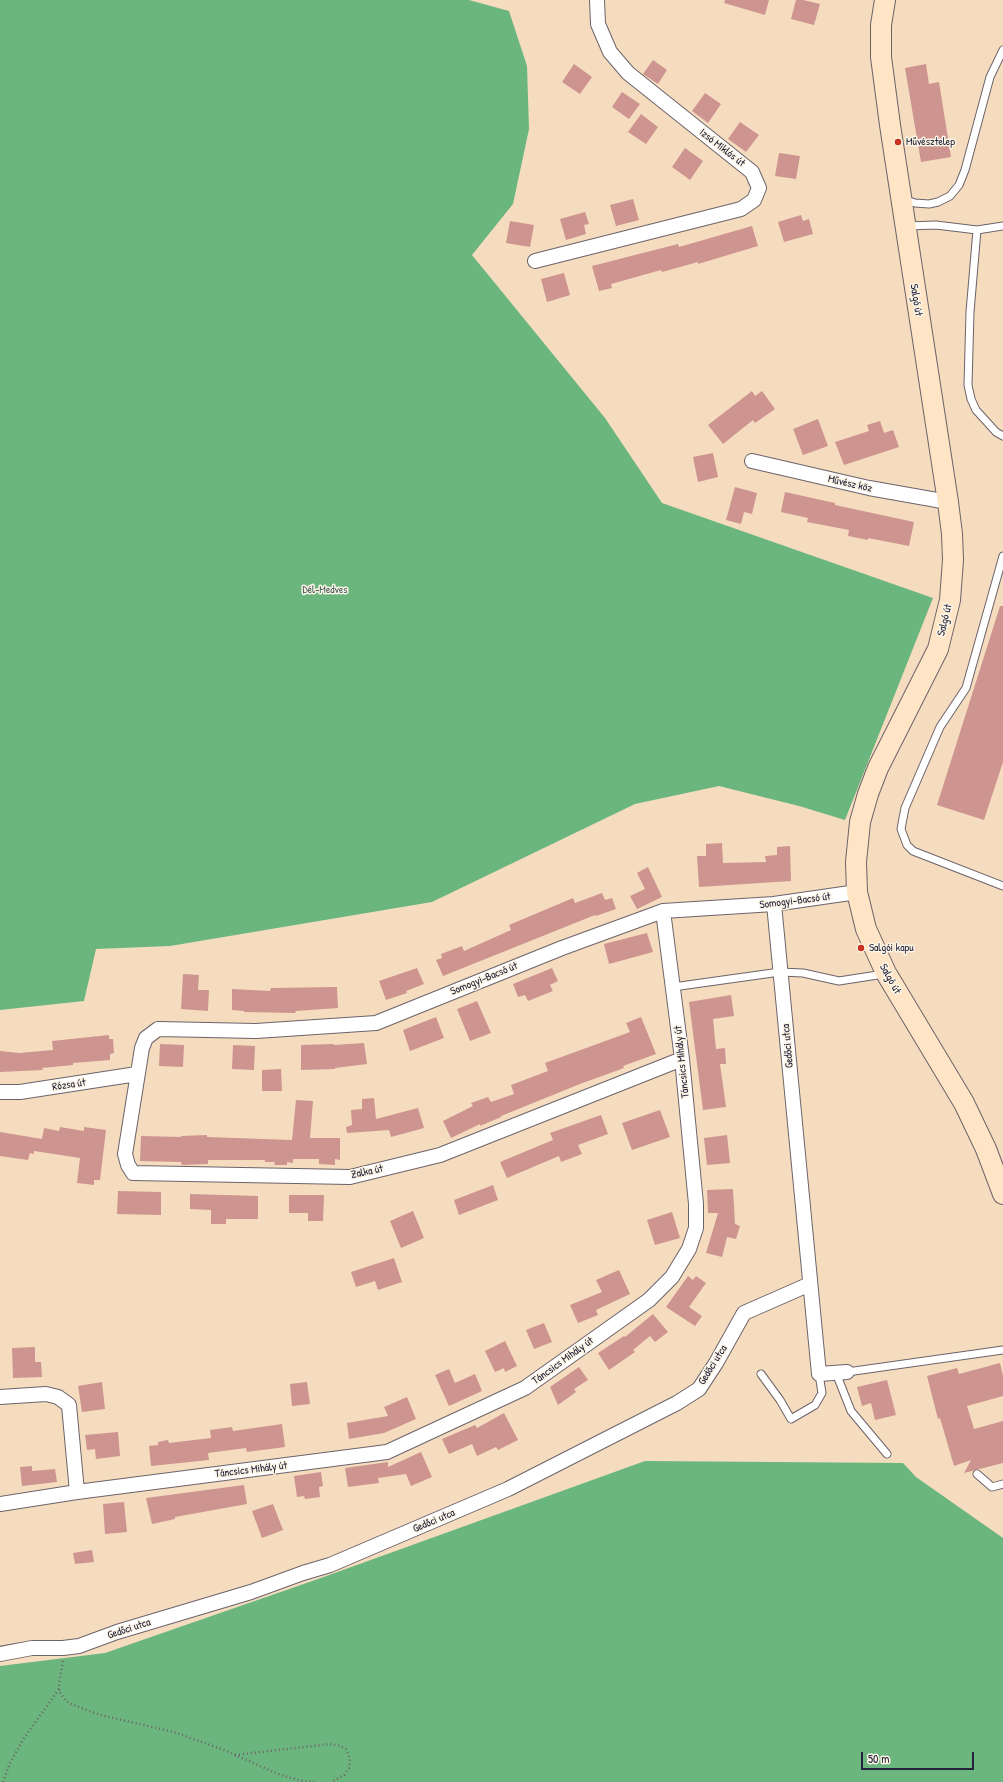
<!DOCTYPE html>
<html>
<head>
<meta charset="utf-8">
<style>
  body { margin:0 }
  #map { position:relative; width:1003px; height:1782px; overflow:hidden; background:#f5dcbf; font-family:"Patrick Hand",sans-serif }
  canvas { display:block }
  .scale { position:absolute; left:861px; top:1752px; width:113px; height:18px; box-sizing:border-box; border:2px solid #22223b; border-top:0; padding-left:5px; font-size:12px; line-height:14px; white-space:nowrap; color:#22223b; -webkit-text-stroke:3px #fcf5e5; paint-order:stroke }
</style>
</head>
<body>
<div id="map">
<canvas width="1003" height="1782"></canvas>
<div class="scale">50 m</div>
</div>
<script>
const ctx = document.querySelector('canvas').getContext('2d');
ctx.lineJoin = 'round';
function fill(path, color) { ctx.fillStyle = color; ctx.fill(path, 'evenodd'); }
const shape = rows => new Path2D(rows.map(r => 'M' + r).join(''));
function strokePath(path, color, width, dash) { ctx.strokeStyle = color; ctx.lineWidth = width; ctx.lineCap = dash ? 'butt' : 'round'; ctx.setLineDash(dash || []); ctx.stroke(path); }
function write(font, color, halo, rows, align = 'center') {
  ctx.font = font + ' "Patrick Hand",sans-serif'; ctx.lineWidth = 3; ctx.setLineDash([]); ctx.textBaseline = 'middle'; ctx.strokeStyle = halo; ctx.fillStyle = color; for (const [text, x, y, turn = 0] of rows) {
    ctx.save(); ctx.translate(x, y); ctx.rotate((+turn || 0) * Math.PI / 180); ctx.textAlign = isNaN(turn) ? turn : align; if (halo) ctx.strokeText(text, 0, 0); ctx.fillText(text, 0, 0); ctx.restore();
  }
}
fill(shape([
  [0,0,469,0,509,11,527,66,529,129,513,204,472,255,605,418,662,503,933,598,845,820,799,806,719,786,635,804,432,902,170,946,96,949,84,1001,0,1010],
  [645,1461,903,1463,916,1477,1003,1538,1003,1782,0,1782,0,1666,105,1653,318,1579]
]), '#6ab67e');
fill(shape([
  [725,0,769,0,765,15,724,3],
  [796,0,803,0,820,4,814,25,791,19],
  [653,60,667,70,658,84,643,74],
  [574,64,592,77,580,94,562,82],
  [926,64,929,84,939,82,951,157,921,162,905,68],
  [622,92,640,104,629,119,612,107],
  [705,93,721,104,708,123,692,111],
  [641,114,658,127,646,144,628,132],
  [740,122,759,135,746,152,728,139],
  [685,148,703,161,690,180,672,167],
  [779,153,800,156,796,179,775,176],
  [633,199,639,220,616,226,610,205],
  [585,212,589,224,584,225,586,234,566,240,560,219],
  [801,215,803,221,809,219,813,234,784,242,778,222],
  [510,221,534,225,530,247,506,243],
  [752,226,758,246,698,264,698,262,662,272,661,270,611,284,612,288,599,291,592,266,678,244,679,247],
  [564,273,570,295,547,302,541,279],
  [752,391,755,396,762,391,775,409,755,423,753,420,723,444,708,425],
  [818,419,828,446,803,455,793,429],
  [880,421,884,433,893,430,899,447,844,465,835,442,869,431,867,425],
  [713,453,718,477,698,482,693,457],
  [735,487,757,493,752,514,744,512,741,524,726,520],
  [785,492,835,503,835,505,914,522,909,546,868,538,868,540,848,536,849,530,807,522,808,518,781,512],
  [1000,606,1003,606,1003,762,984,820,937,805],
  [722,843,723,863,766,862,765,856,777,855,777,847,790,846,791,881,699,887,697,856,706,856,706,844],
  [648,867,662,897,637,909,630,896,645,889,637,873],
  [602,893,605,900,612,898,616,909,596,916,595,915,443,976,436,960,442,958,441,954,462,946,464,951,511,930,509,925,573,898,575,903],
  [647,933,653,952,609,964,604,944],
  [417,968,424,984,406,991,407,993,386,1000,379,981],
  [552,968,558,981,550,985,553,991,528,1001,525,995,518,997,513,984],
  [183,974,199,975,198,990,209,990,208,1011,181,1009],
  [337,987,338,1008,296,1011,295,1013,244,1012,244,1011,232,1010,232,989,270,991,271,988],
  [731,995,734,1016,713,1019,716,1049,725,1048,726,1064,720,1064,726,1107,703,1110,689,1002],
  [477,1001,491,1033,470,1041,457,1009],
  [436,1017,444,1038,410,1051,403,1030],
  [641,1017,656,1054,623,1066,624,1068,580,1084,501,1116,501,1117,480,1126,480,1124,451,1138,443,1121,473,1106,471,1103,488,1097,491,1102,514,1094,511,1085,548,1071,545,1063,630,1032,626,1023],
  [109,1035,109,1039,113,1039,114,1053,110,1054,110,1060,73,1063,73,1065,42,1068,43,1070,0,1072,0,1051,19,1053,53,1050,52,1041],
  [364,1043,367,1064,335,1068,335,1069,301,1070,301,1045,334,1044,334,1045],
  [160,1044,184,1045,183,1067,159,1066],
  [233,1045,255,1046,254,1070,232,1069],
  [281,1069,282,1091,262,1091,262,1070],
  [374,1098,376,1119,418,1108,424,1128,391,1137,389,1130,347,1133,346,1127,352,1125,351,1110,362,1109,362,1099],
  [296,1100,313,1101,310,1138,340,1138,340,1160,335,1159,335,1165,319,1164,319,1159,293,1159,293,1163,287,1162,287,1165,274,1165,275,1162,265,1162,265,1160,208,1160,208,1164,182,1165,181,1162,140,1161,141,1136,181,1137,181,1136,207,1135,207,1137,292,1140],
  [660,1110,670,1137,632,1150,622,1123],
  [601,1115,608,1134,578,1145,582,1154,561,1162,559,1156,507,1178,500,1162,553,1140,550,1133],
  [60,1127,84,1131,84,1127,106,1130,100,1180,94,1180,94,1185,77,1183,80,1158,34,1151,34,1154,30,1153,28,1160,0,1156,0,1132,42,1139,44,1128,59,1131],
  [727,1135,730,1163,707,1165,704,1138],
  [493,1185,498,1200,459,1215,454,1200],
  [733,1189,735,1224,740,1226,736,1239,727,1237,722,1257,706,1253,718,1213,708,1213,707,1190],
  [118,1191,161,1192,161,1215,117,1214],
  [190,1194,258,1196,258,1219,226,1219,226,1224,211,1224,211,1210,190,1209],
  [289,1195,324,1195,323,1221,308,1221,308,1213,289,1213],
  [413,1211,424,1238,401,1248,390,1221],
  [672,1212,680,1238,655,1245,647,1220],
  [394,1258,402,1282,378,1290,375,1281,356,1287,351,1272],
  [619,1270,630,1294,596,1310,598,1315,578,1323,570,1305,602,1292,596,1280],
  [688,1276,693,1280,696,1276,706,1283,689,1307,702,1316,695,1326,666,1307],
  [653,1314,668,1332,655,1342,650,1336,633,1350,635,1352,609,1370,598,1353,624,1336,625,1337],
  [544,1323,552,1342,534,1349,526,1330],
  [505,1341,517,1366,505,1372,504,1368,495,1372,485,1351],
  [35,1347,35,1362,41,1362,42,1377,13,1378,12,1348],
  [1000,1363,1003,1376,1003,1396,967,1406,974,1429,1003,1421,1003,1463,964,1473,971,1460,954,1466,940,1418,938,1419,927,1376,957,1368,959,1374],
  [579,1367,588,1380,574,1389,576,1392,558,1405,550,1387],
  [449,1369,455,1383,475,1374,482,1391,449,1406,435,1375],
  [887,1380,896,1415,875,1420,871,1403,862,1406,857,1387],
  [102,1382,105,1409,82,1412,78,1386],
  [307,1382,310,1404,292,1406,290,1384],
  [407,1397,416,1419,384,1433,349,1439,347,1423,388,1416,384,1407],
  [504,1413,518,1440,498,1450,496,1447,477,1456,472,1444,449,1454,442,1439,475,1425,477,1428],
  [282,1424,285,1447,247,1452,246,1448,208,1453,209,1460,151,1466,149,1446,158,1445,158,1442,168,1440,169,1443,211,1438,210,1430,232,1427,233,1431],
  [118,1432,120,1456,96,1459,95,1449,87,1450,85,1435],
  [421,1452,432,1477,411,1486,406,1474,378,1478,379,1483,348,1487,345,1468,388,1462,388,1467],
  [32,1466,32,1471,55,1469,57,1482,22,1486,20,1467],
  [321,1472,323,1486,319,1487,320,1497,305,1499,304,1496,297,1497,294,1476],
  [244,1485,247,1504,175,1517,175,1519,152,1524,146,1498],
  [124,1502,127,1532,105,1534,103,1504],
  [273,1504,283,1530,262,1538,252,1511],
  [92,1550,94,1562,75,1564,73,1553]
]), '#ce9490');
const service = shape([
  [903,199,915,203,929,204,938,202,950,196,959,185,965,170,990,77,1003,50],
  [906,226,936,225,977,230,970,312,968,385,971,399,976,410,996,432,1003,436],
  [977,230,1003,226],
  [1003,556,966,688,940,727,905,808,901,829,907,845,913,851,1003,886],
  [673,987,780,972,803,973,839,981,884,974],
  [847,1372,1003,1350],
  [836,1373,851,1411,887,1454],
  [761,1374,780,1400,791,1419,815,1405,822,1393,819,1374],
  [977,1474,992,1487,1003,1484]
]);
const minor = shape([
  [535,261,741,209,754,200,759,188,752,172,628,73,610,52,598,24,597,0],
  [752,461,869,488,948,502],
  [774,904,819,1374,847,1372],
  [682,1059,440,1155,350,1177,133,1173,128,1165,125,1154,142,1048,146,1038,158,1029,256,1031,376,1023,562,948,663,911,774,904,857,892],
  [0,1092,20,1092,137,1074],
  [0,1397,46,1394,58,1397,69,1405,77,1492],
  [0,1504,77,1492,387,1452,525,1388,649,1300,672,1277,689,1249,696,1228,696,1204,682,1059,663,911],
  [0,1654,32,1648,63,1648,79,1646,117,1632,251,1592,303,1573,330,1565,508,1489,677,1403,699,1389,716,1363,744,1313,810,1284]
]);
const secondary = shape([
  [885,0,881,25,881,57,890,125,948,502,952,534,953,560,950,600,938,649,878,768,868,794,860,822,856,862,857,892,866,929,886,973,964,1103,986,1149,1003,1194]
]);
strokePath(service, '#6c6369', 9);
strokePath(minor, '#6c6369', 16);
strokePath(secondary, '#6c6369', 22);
strokePath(shape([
  [63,1661,59,1684,59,1691,66,1701,71,1704,100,1715,174,1732,224,1750,278,1774,301,1781,316,1782],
  [235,1755,330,1744,340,1746,346,1749,350,1759,349,1768,344,1775,331,1782],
  [3,1782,10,1763,24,1738,59,1689]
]), '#6c6369', 2.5, [1, 3]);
strokePath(service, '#fff', 7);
strokePath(minor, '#fff', 14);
strokePath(secondary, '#ffe4c6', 20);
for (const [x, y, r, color] of [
  [898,142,4,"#c8321e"],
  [861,948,4,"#c8321e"]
]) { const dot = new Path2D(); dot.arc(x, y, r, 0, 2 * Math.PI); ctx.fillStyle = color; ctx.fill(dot); strokePath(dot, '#fcf5e5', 1.5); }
write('11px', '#22223b', '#fcf5e5', [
  ["Művésztelep",906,142],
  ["Salgói kapu",869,948]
], 'left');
write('11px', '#22223b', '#fcf5e5', [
  ["Izsó Miklós út",722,148,38],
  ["Salgó út",916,300,81],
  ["Művész köz",850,484,13],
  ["Salgó út",945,620,-76],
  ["Somogyi-Bacsó út",795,901,-7],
  ["Somogyi-Bacsó út",484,979,-22],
  ["Salgó út",890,979,61],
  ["Gedőci utca",788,1046,-95],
  ["Táncsics Mihály út",682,1062,-96],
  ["Rózsa út",69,1085,-8],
  ["Zalka út",367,1172,-12],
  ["Táncsics Mihály út",563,1361,-36],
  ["Gedőci utca",713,1365,-58],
  ["Táncsics Mihály út",251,1470,-7],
  ["Gedőci utca",434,1521,-23],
  ["Gedőci utca",129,1629,-18]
]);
write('11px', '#3f5756', '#fcf5e5', [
  ["Dél-Medves",325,590]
]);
</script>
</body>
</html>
